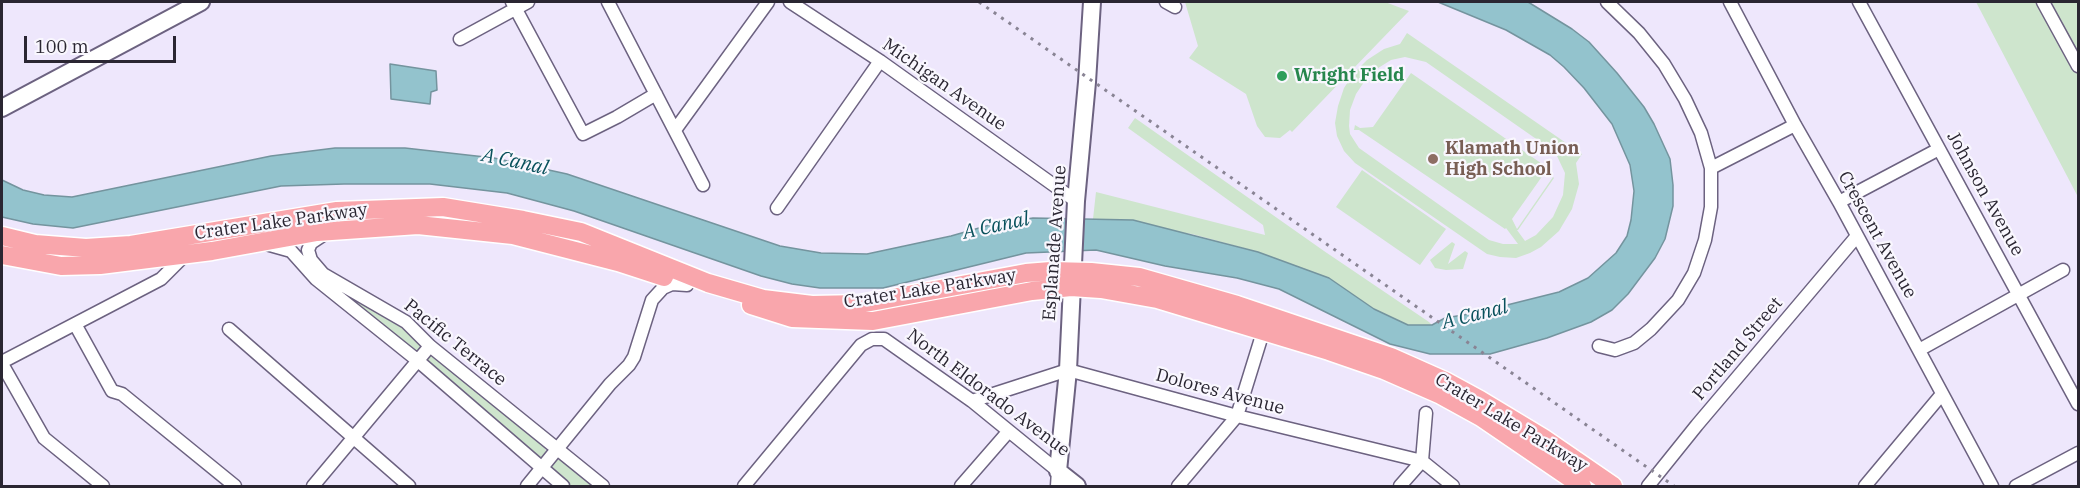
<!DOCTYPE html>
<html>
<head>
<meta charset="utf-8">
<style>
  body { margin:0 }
  #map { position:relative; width:2080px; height:488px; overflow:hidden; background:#eee7fc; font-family:"IBM Plex Serif",serif }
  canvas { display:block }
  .frame { position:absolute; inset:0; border:3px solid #2a2632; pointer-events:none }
  .scale { position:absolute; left:24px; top:36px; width:152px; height:27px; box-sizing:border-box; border:3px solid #2a2632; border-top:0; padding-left:8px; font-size:18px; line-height:21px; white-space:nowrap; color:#2a2632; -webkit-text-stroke:4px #f9f7fe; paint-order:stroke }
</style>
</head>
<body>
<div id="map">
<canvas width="2080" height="488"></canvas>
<div class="frame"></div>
<div class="scale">100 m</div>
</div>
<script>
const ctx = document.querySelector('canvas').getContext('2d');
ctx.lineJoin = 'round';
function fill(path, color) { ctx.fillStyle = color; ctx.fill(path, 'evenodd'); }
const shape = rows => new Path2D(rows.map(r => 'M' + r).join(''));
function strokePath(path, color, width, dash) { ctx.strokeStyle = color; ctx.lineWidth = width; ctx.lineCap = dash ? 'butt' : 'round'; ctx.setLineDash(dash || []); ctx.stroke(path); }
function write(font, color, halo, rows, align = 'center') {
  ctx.font = font + ' "IBM Plex Serif",serif'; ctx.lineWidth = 4.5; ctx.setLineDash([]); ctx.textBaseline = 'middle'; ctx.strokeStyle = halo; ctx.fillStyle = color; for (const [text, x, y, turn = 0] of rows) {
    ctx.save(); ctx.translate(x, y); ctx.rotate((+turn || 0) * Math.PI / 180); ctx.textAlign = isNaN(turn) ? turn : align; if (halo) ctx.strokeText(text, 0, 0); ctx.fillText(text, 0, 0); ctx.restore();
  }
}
fill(shape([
  [1185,2,1385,2,1409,11,1292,132,1290,130,1280,138,1265,137,1257,126,1246,94,1189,58,1198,46],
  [1976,2,2078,2,2078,197],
  [1407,33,1582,154,1576,163,1579,184,1572,209,1559,231,1541,247,1530,253,1516,258,1500,257,1487,254,1355,163,1344,151,1337,136,1335,123,1338,106,1344,88,1353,74,1367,60,1384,49,1400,44],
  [1405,57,1426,62,1552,150,1557,156,1565,173,1563,195,1553,217,1536,235,1525,241,1517,230,1518,230,1554,178,1553,177,1517,229,1512,219,1548,168,1411,73,1373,127,1360,128,1355,125,1354,130,1359,130,1505,229,1506,228,1518,244,1503,244,1489,240,1359,148,1350,134,1349,126,1350,110,1356,94,1364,82,1375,70,1391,60],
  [1135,118,1324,251,1429,322,1432,325,1408,325,1374,309,1329,278,1258,252,1192,234,1093,219,1096,192,1265,235,1263,225,1128,128],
  [1362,170,1446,229,1420,265,1336,207],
  [1452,242,1455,244,1448,264,1465,251,1468,253,1463,269,1446,270,1435,268,1430,260],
  [346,294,404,328,418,340,420,347,417,352,411,353,344,297],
  [428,354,435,355,545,446,546,452,542,457,535,457,423,360],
  [555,460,564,460,595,486,567,486,552,473,550,466]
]), '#cee5cd');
const water = shape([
  [1438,2,1528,2,1572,29,1589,42,1617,73,1644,107,1654,124,1670,159,1673,185,1673,206,1665,239,1655,258,1628,294,1612,310,1591,322,1547,338,1490,354,1430,354,1390,344,1279,289,1237,278,1165,266,1096,250,1026,253,883,288,820,288,792,284,761,276,574,211,507,193,430,184,344,184,281,186,73,228,33,224,2,217,2,180,23,190,44,195,72,197,271,156,335,148,405,148,494,158,567,174,780,246,821,253,867,254,951,236,993,224,1033,218,1133,220,1258,252,1329,278,1374,309,1408,325,1432,325,1445,318,1475,313,1559,292,1588,278,1616,253,1627,236,1631,220,1634,191,1630,165,1612,124,1584,88,1564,67,1550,55,1506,30,1438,2],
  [390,64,436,71,437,90,431,92,430,104,391,99,390,64]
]);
fill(water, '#93c3cd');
strokePath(water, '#74949e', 1.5);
const street = shape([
  [512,2,583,134,617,117,656,94],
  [608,2,703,185],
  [790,2,880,61,1076,201],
  [1166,2,1175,7],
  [1730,2,1795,125,1839,202,1992,486],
  [1859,2,2078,404],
  [2043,2,2078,66],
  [460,39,528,2],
  [675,130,768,2],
  [1711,168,1795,125],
  [1839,202,1939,149],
  [777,208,880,61],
  [323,235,311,243,308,250,311,260,323,274,406,322,430,346,603,486],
  [266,244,291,251,316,279,417,360,563,486],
  [75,324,112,391,122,394,235,486],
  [229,329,409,486],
  [1599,346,1615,350,1634,343,1651,329,1678,300,1694,273,1705,240,1711,207,1711,168,1701,133,1685,99,1664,64,1639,33,1607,2],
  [1919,350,2063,270],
  [2,362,161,279,186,254],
  [2,364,44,438,103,486],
  [972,401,1068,370,1237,416,1422,461,1453,486],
  [313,486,430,346],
  [527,486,610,384,629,365,634,357,652,300,663,288,672,284,687,285],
  [744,486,861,345,872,339,884,339,972,401,1058,471,1057,486],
  [961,486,1008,432],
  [1178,486,1237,416,1263,332],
  [1400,486,1422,461,1426,413],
  [1648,486,1697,425,1857,236],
  [1865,486,1942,394],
  [2016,486,2078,453]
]);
const secondary = shape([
  [2,108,201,2],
  [1077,486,1058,471,1068,370,1076,201,1087,82,1092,2]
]);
const primary = shape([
  [2,236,35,244,86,248,131,245,337,211,443,207,523,220,581,232,708,283,763,299,812,305,860,304,1026,273,1051,271,1091,272,1139,277,1237,305,1391,357,1445,381,1480,400,1543,438,1613,486],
  [2,255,61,266,100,265,212,251,317,232,418,225,513,235,618,262,664,277],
  [751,305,792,318,873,321,1032,291,1071,287,1101,289,1157,299,1329,351,1384,370,1441,395,1481,417,1582,486]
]);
strokePath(street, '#6c6280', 15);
strokePath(secondary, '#6c6280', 20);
strokePath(primary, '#fff', 21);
strokePath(street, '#fff', 12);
strokePath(secondary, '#fff', 16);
strokePath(primary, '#f9a6ac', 18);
strokePath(shape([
  [979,2,1674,486]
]), '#898494', 3, [3, 6]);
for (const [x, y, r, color] of [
  [1282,76,6,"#2e9e5b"],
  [1433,159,6,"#8d6e63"]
]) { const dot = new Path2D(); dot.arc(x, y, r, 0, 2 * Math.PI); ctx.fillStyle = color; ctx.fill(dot); strokePath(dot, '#f9f7fe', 2); }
write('bold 18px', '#27864d', '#f9f7fe', [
  ["Wright Field",1294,76]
], 'left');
write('18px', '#2a2632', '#f9f7fe', [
  ["Michigan Avenue",944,85,35],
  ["Johnson Avenue",1985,194,61],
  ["Crater Lake Parkway",281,222,-8],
  ["Crescent Avenue",1877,235,61],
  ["Esplanade Avenue",1055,243,-86],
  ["Crater Lake Parkway",930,289,-9],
  ["Pacific Terrace",455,343,39],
  ["Portland Street",1738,349,-50],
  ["Dolores Avenue",1220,392,15],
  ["North Eldorado Avenue",988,393,37],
  ["Crater Lake Parkway",1511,423,31]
]);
write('bold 18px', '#785e54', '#f9f7fe', [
  ["Klamath Union",1445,149],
  ["High School",1445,170]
], 'left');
write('italic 20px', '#09515c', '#f9f7fe', [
  ["A Canal",515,162,12],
  ["A Canal",996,226,-12],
  ["A Canal",1475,315,-14]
]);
</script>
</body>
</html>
